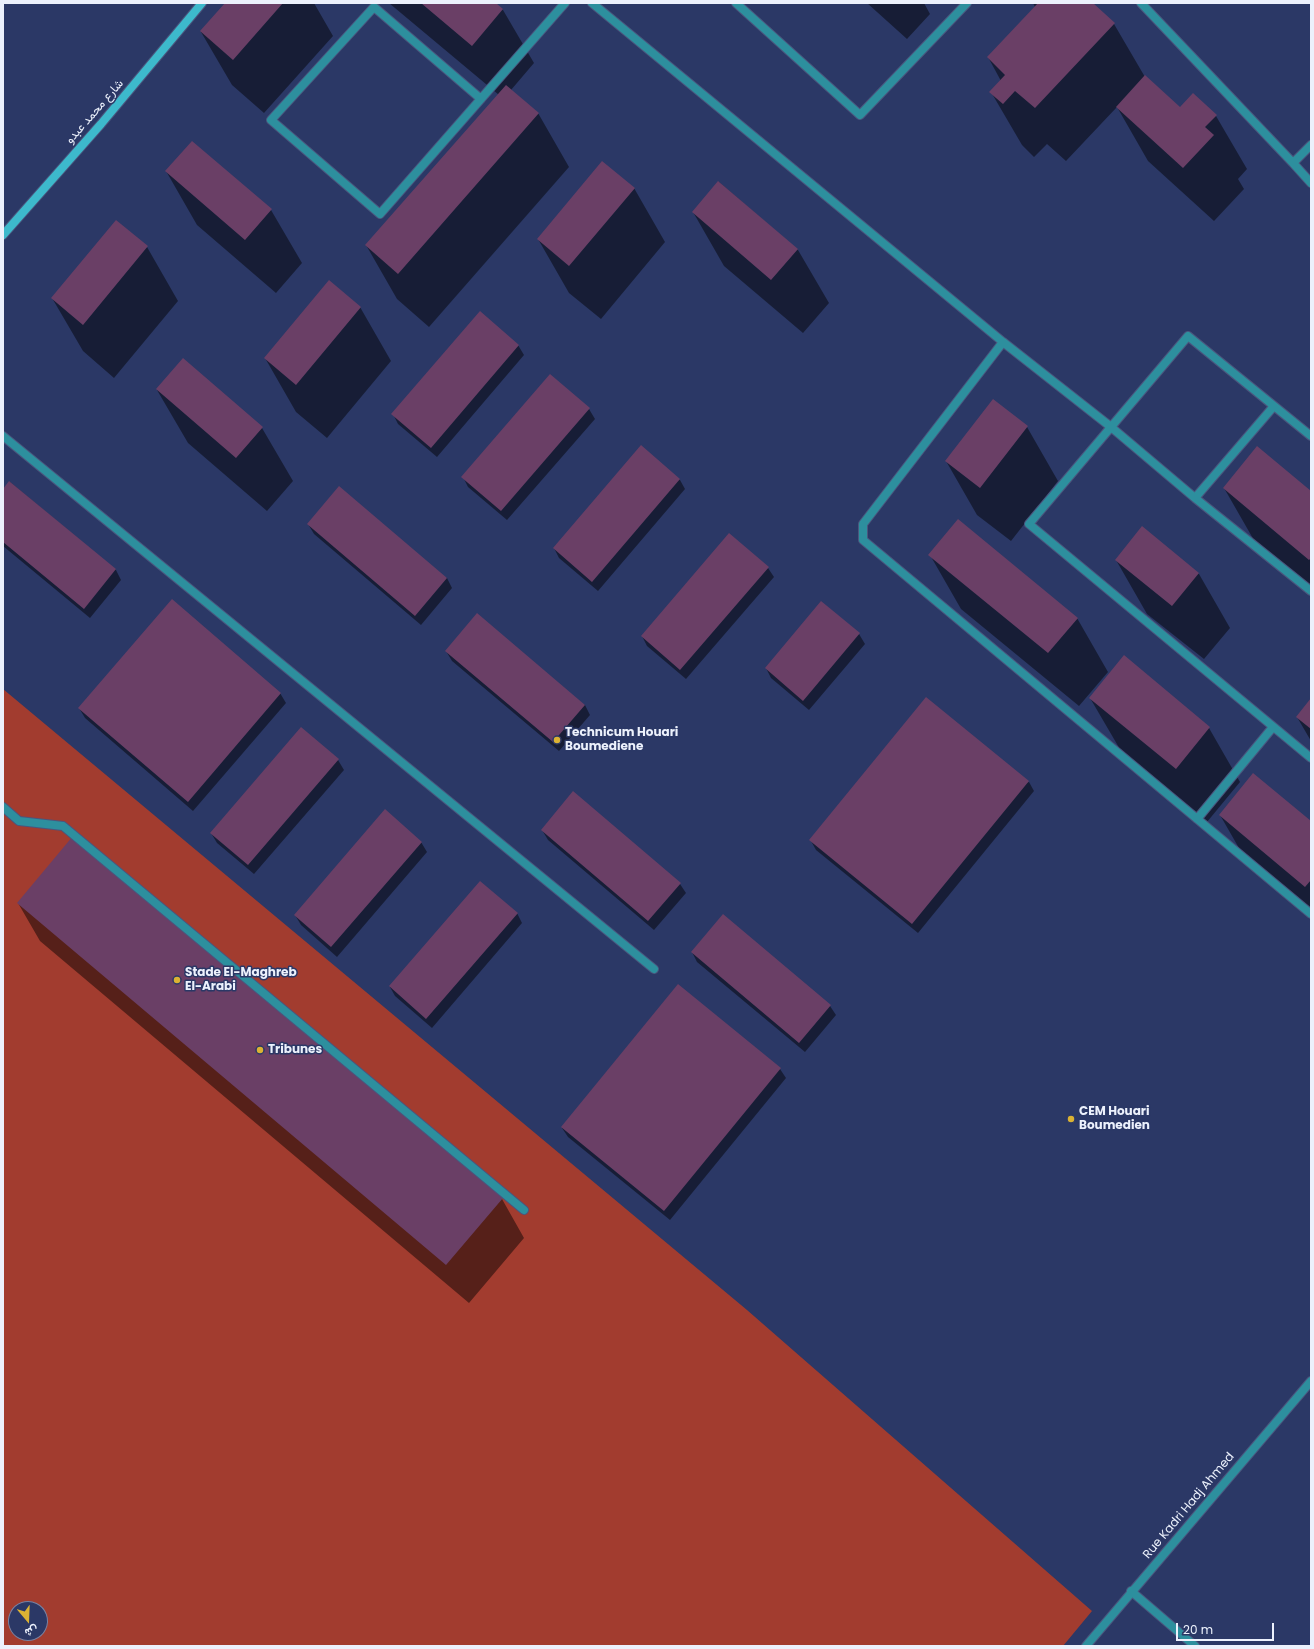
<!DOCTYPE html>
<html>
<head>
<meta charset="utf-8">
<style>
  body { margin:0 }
  #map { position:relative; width:1314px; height:1649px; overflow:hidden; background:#2b3866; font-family:Poppins,Vazirmatn,sans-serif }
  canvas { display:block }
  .frame { position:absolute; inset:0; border:4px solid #ecf1fc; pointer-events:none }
  .north { position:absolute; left:8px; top:1601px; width:40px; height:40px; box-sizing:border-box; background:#2b3866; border:1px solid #7882a2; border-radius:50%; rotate:161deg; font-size:11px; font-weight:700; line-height:16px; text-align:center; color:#ecf1fc }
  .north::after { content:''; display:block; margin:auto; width:14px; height:18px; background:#dbb233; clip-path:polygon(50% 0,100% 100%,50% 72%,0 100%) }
  .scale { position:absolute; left:1176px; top:1623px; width:98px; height:18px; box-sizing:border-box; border:2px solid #ecf1fc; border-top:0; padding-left:5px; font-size:12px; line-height:14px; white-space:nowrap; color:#ecf1fc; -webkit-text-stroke:3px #2b3866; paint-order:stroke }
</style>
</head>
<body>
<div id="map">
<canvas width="1314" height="1649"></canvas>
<div class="frame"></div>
<div class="north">ش</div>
<div class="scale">20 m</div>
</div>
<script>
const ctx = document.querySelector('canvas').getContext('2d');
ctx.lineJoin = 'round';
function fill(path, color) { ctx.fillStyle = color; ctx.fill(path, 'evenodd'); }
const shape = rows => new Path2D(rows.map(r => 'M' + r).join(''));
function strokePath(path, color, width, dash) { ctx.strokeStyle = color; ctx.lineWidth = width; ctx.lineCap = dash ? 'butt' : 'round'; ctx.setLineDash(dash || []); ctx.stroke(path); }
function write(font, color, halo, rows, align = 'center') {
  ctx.font = font + ' Poppins,Vazirmatn,sans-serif'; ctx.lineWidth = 3; ctx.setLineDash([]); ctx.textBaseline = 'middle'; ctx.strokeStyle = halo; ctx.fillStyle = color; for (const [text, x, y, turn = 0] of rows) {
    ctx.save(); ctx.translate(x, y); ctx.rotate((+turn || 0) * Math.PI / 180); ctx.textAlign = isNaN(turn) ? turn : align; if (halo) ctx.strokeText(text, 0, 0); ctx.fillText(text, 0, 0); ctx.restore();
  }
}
fill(shape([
  [3,689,747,1310,1092,1611,1063,1646,3,1646],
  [16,1609,40,1609,40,1633,16,1633]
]), '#a23c2f');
fill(shape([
  [227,3,314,3,333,36,264,113,232,85,201,32],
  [389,3,495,3,503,10,534,63,511,90,538,113,569,167,429,327,397,299,366,245,499,95],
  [867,3,924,3,930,14,907,39],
  [1033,3,1092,3,1114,24,1145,77,1180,108,1216,116,1247,169,1238,179,1244,189,1214,221,1148,161,1117,107,1066,161,1047,144,1034,157,1022,145,991,92,1001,81,988,57,1035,7],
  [166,171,271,210,302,263,276,293,197,225],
  [719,182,798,250,829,303,803,333,724,266,693,212],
  [634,188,665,242,601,319,569,293,538,239],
  [147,247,178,301,114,378,83,351,52,298],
  [360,307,391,361,327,438,296,412,265,358],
  [518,345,524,355,437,457,398,424,393,414],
  [157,390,262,428,293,481,267,511,188,443],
  [993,401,1027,427,1058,481,1011,541,977,515,946,461],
  [589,409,595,419,507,520,468,487,463,477],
  [641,447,680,480,685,489,598,591,559,558,554,548],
  [10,482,116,570,121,580,90,618,3,546,3,490],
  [1224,488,1311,492,1311,588,1255,542],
  [308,524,447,578,452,588,421,625,314,534],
  [1142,528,1199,574,1230,628,1204,659,1147,614,1116,560],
  [930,555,1077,618,1108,672,1079,706,961,609],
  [768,568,774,577,686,679,647,646,642,636],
  [859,634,865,644,809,710,771,678,766,668],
  [446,651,585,705,590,715,559,751,452,661],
  [1124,657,1209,728,1240,782,1207,822,1121,751,1090,698],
  [280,693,286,703,193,811,85,718,79,708],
  [1311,700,1311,741,1297,717],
  [301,729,338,760,344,770,254,874,217,843,211,833],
  [1029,782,1034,791,918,933,816,850,811,841],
  [1220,815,1311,822,1311,918,1251,869],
  [542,830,680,884,686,893,654,930,548,840],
  [421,842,427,852,337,957,301,925,295,915],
  [18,903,502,1199,524,1238,469,1303,40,941],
  [517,913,522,923,432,1028,395,996,390,987],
  [692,952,830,1006,836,1015,805,1052,697,962],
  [780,1069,786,1078,670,1220,568,1137,562,1128]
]), '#0007');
fill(shape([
  [225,3,283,3,233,60,200,31],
  [421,3,496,3,503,9,472,46],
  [1038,3,1093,3,1115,23,1035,108,1015,91,1003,104,989,92,1005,75,987,57],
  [1145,75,1180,107,1193,93,1217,115,1205,127,1214,135,1183,168,1116,107],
  [506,85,539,113,398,274,365,245],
  [192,141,272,209,245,240,165,171],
  [602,161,635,188,569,266,537,239],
  [718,181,798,249,771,280,692,212],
  [116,220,148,246,83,325,51,298],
  [329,280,361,307,296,385,264,358],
  [480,311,519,345,431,448,391,414],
  [183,358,263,427,236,458,156,389],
  [550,374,590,408,501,511,461,477],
  [993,399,1028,426,980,488,945,461],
  [641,445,680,479,592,582,553,548],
  [1257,446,1311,491,1311,558,1309,560,1223,488],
  [9,481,116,569,84,609,3,542,3,489],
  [339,486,447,578,415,616,307,524],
  [958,519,1078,618,1048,653,928,555],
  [1142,526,1199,573,1172,606,1115,560],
  [729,533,769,567,680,670,641,636],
  [172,599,281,693,188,802,78,708],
  [821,601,860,633,803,701,765,668],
  [477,613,585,705,553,742,445,651],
  [1124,655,1210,727,1176,769,1089,698],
  [926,697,1029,781,912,924,809,840],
  [1311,698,1311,729,1296,717],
  [301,727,339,759,248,865,210,833],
  [1253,773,1311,821,1311,880,1305,887,1219,815],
  [573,791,681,883,648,921,541,830],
  [385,809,422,842,331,947,294,915],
  [73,836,503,1198,446,1265,17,903],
  [480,881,518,913,426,1019,389,986],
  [723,914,831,1005,799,1043,691,952],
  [678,984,781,1068,664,1211,561,1127]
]), '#6a3f66');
const lane = shape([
  [736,3,860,115,967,3],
  [3,436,654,969],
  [3,807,19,821,63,826,524,1210]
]);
const street = shape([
  [592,3,1003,342,1111,427,1195,498,1311,591],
  [1141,3,1293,163,1311,145],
  [481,99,374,7,271,120,380,214,565,3],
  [1293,163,1311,183],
  [1003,342,863,524,863,540,1311,914],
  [1311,436,1188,336,1029,524,1311,758],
  [1195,498,1274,406],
  [1197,819,1273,727],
  [1131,1591,1195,1646],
  [1086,1646,1311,1381]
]);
const secondary = shape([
  [3,235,101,124,202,3]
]);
strokePath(lane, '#4a567e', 10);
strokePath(street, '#4a567e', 10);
strokePath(secondary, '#4a567e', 10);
strokePath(lane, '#2d8f9e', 8);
strokePath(street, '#2d8f9e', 8);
strokePath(secondary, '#3db9cc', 8);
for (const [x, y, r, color] of [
  [557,740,4,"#dbb233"],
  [177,980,4,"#dbb233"],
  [260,1050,4,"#dbb233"],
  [1071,1119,4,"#dbb233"]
]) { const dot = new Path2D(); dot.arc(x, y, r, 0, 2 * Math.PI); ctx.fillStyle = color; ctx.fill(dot); strokePath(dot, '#2b3866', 1.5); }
write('12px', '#ecf1fc', '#2b3866', [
  ["شارع محمد عبدو",95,112,-49],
  ["Rue Kadri Hadj Ahmed",1189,1506,-50]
]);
write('bold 12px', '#ecf1fc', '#2b3866', [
  ["Technicum Houari",565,733],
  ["Boumediene",565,747],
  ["Stade El-Maghreb",185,973],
  ["El-Arabi",185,987],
  ["Tribunes",268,1050],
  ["CEM Houari",1079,1112],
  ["Boumedien",1079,1126]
], 'left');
</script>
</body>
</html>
